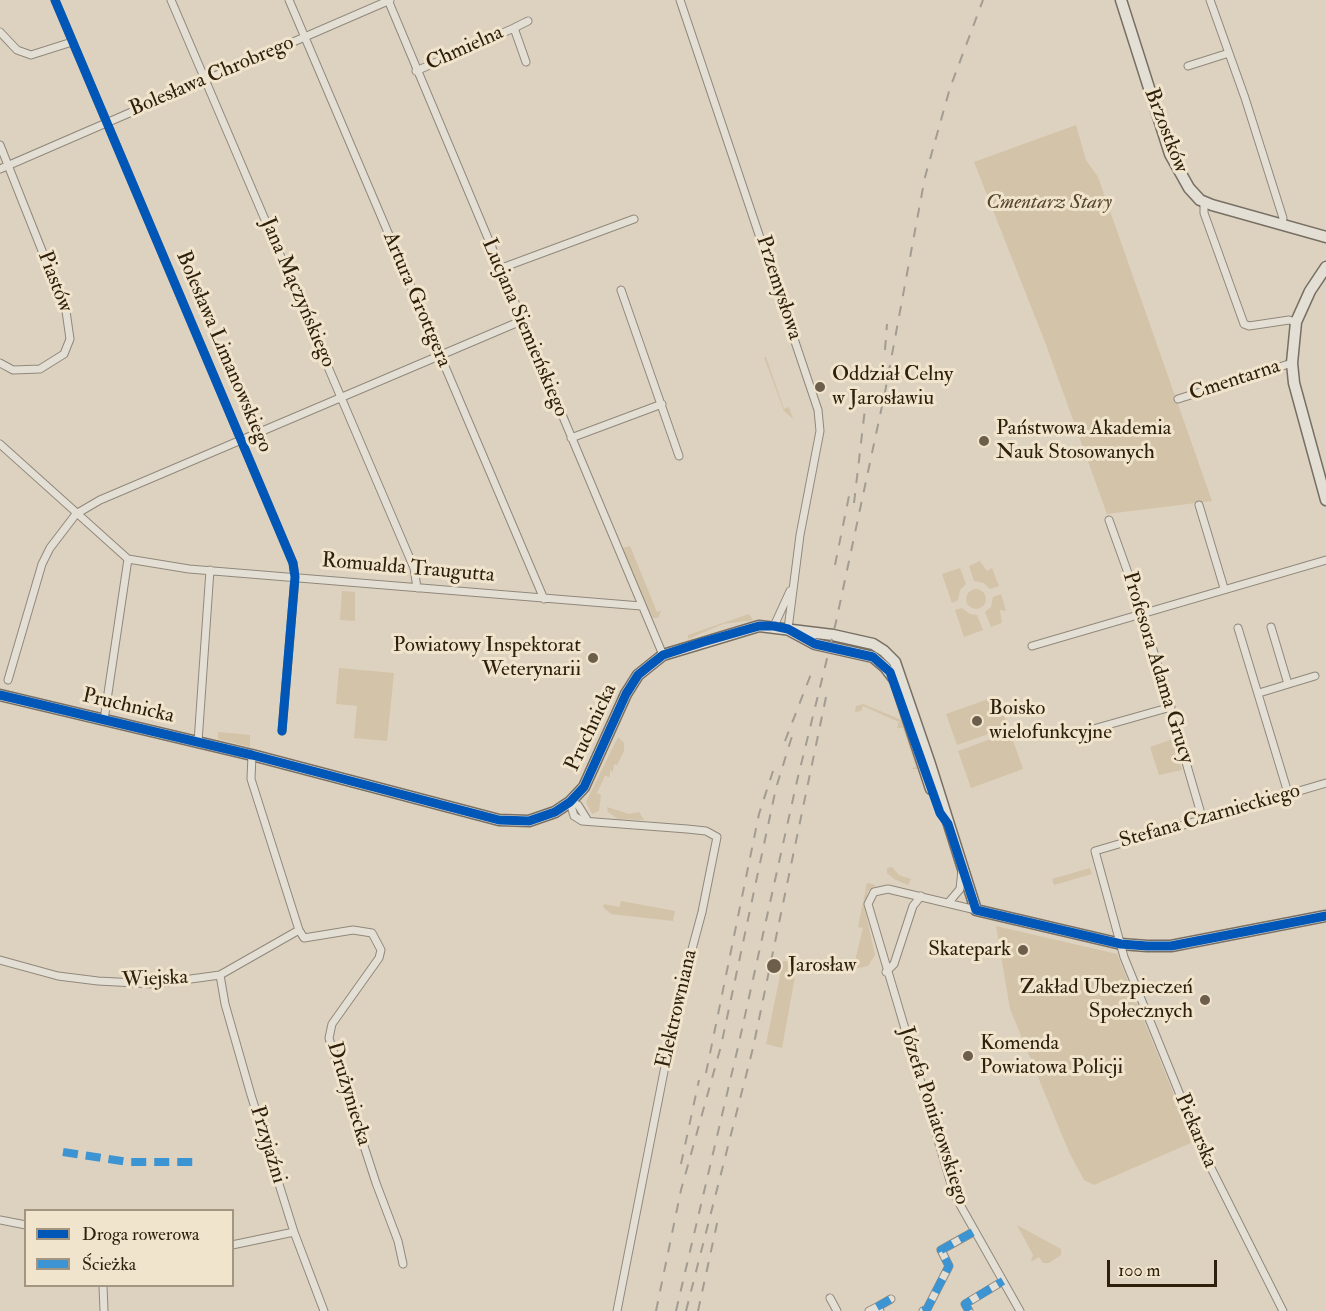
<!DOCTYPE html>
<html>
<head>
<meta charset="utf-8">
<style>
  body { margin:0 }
  #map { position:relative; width:1326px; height:1311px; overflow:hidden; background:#ddd2bf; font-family:"IM FELL Double Pica",serif }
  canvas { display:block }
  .legend { position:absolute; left:24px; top:1209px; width:210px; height:78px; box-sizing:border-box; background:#f1e4cd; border:2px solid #a39680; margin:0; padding:8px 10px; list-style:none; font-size:18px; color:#2f200c }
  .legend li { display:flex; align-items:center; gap:12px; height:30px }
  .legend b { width:30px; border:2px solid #a39680 }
  .scale { position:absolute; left:1107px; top:1260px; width:110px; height:27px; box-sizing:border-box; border:3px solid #2f200c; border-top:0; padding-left:8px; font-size:18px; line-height:21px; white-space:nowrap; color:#2f200c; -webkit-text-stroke:4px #f1e4cd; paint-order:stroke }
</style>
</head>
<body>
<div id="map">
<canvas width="1326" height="1311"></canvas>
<ul class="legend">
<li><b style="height:8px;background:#0057b8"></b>Droga rowerowa</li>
<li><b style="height:8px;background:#3d94d2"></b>Ścieżka</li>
</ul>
<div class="scale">100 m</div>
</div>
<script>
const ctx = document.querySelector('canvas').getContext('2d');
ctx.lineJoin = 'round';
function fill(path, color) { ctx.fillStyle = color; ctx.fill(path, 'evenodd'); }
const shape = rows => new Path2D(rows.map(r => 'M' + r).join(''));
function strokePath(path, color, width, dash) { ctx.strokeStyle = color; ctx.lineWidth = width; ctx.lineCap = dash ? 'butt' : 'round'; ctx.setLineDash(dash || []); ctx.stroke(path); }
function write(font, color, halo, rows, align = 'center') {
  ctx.font = font + ' "IM FELL Double Pica",serif'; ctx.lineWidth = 6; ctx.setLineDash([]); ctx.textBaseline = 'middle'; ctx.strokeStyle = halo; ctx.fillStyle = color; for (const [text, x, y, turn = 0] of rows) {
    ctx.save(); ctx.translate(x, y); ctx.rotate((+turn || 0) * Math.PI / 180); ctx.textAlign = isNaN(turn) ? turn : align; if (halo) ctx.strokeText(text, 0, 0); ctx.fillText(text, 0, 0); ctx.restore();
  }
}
fill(shape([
  [1076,125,1086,160,1098,177,1212,501,1107,514,1045,342,974,162],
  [764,357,766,357,784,409,789,407,793,419,784,411],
  [630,546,657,612,661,611,658,618,653,618,650,615,622,548],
  [980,561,987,571,992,568,999,586,990,589,984,583,974,581,969,566],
  [960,568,966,584,960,590,958,600,952,603,942,574],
  '966 599a10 10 0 1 1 20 0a10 10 0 1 1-20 0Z',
  [342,591,355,592,355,621,340,620],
  [1001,594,1006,611,1000,610,1002,623,991,627,985,612,991,607,993,597],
  [962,608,970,614,977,615,983,630,964,637,955,610],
  [749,614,753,620,723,624,688,639,688,635],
  [339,668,394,673,387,741,354,738,357,706,336,704],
  [997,696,1008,727,957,745,946,714],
  [863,704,904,721,918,769,911,769,916,767,903,728,897,728,899,722,863,706,861,711,855,712,856,706],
  [218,732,250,735,250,747,218,739],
  [1010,732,1023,769,971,788,958,751],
  [618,737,624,743,624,751,617,765,614,764,613,772,610,770,610,777,605,776,597,793,601,795,599,811,592,814,586,802],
  [1173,739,1182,770,1159,775,1150,747],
  [607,807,629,814,639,812,644,820,618,819,608,812],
  [892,867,899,875,911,879,908,885,894,879,887,873,887,868],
  [1090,868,1092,874,1054,885,1052,879],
  [867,883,876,885,868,891,864,905,875,955,868,966,853,969,863,928,858,927],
  [621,901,675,911,673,921,611,914,603,907,604,904,619,907],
  [996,926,1117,954,1193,1142,1094,1185,1084,1180,1069,1152,1010,1009],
  [783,961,790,962,789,970,796,971,782,1048,766,1044],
  [1017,1225,1061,1249,1061,1255,1049,1263,1043,1263,1039,1257,1031,1262,1033,1255]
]), '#d3c3a8');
const street = shape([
  [55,0,293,563,295,577,282,731],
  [171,0,414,568,417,588],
  [289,0,544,599],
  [388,0,663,655],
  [680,0,818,410,820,431,800,535,788,629],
  [1210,0,1245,98,1283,218,1282,224],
  [514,28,528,21],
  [0,32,17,50,31,55,72,42],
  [1188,66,1229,53],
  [416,71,514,28,526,62],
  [0,145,66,311,70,339,64,354,40,369,13,370,0,363],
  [0,169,390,0],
  [1204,203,1204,213,1244,324,1249,326,1289,320,1296,322],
  [499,269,634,219],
  [621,290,679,456],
  [1178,399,1292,363],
  [571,438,662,404],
  [0,444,128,559,189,569,641,606],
  [1199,505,1224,588],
  [1109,520,1142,612,1202,817],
  [774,626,790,591],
  [1271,627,1288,684],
  [1238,628,1288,793],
  [1032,646,1326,560],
  [8,680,42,564,50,548,76,514,100,500,521,321],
  [1259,693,1315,676],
  [104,720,128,559],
  [1079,733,1171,707],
  [198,742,210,570],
  [252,755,251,779,299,930,304,938,353,930,372,933,381,950,379,958,332,1024,329,1038,376,1183,398,1241,403,1264],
  [570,802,574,816,582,821,687,829,706,831,717,837,702,912,677,1005,617,1311],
  [570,802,578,805,588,821],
  [949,902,960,889,962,870],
  [976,910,888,889,874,892,868,904,954,1194,1020,1311],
  [0,960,58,976,98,981,154,984,220,975,299,930],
  [886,972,894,964,913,906,921,896],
  [220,975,225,1004,251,1095,294,1232,324,1311],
  [0,1220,26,1225],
  [232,1245,294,1232],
  [103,1286,104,1311],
  [830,1298,837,1311],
  [877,1307,891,1299],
  [869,1311,877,1307,880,1311],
  [923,1311,927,1309,949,1266,941,1250,975,1231],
  [969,1311,965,1304,1003,1281],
  [1283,1311,1204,1154,1124,957,1095,851,1326,783]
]);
const secondary = shape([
  [1121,0,1170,154,1189,188,1200,200,1212,205,1326,237],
  [1326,267,1310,291,1296,322,1292,363,1294,383,1326,500],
  [789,630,815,644,873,657,885,667,895,680,931,789],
  [0,695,252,755,499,820,529,821,555,812,570,802,584,787,626,694,638,675,663,655,759,626,833,635,873,644,884,651,895,662,929,761,976,910,1121,944,1147,946,1171,946,1326,916]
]);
strokePath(street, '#90887b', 9);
strokePath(secondary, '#776f63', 13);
strokePath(street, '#e4dfd5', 7);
strokePath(secondary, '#e4dfd5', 10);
strokePath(shape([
  [885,350,887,324],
  [854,503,866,400],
  [835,565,850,491],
  [785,741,811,674],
  [706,1073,759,814,773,771],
  [681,1164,699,1080],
  [656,1311,681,1190,721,1046,776,788,793,733],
  [676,1311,738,1047,797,781,836,622,885,392,925,177,950,88,983,0],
  [686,1311,753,1048,826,697],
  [698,1311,718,1219]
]), '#a29c93', 2, [10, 10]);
strokePath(shape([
  [63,1152,128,1162,199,1162],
  [877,1307,891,1299],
  [923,1311,927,1309,949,1266,941,1250,975,1231],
  [969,1311,965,1304,1003,1281]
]), '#3d94d2', 8, [15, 8]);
strokePath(shape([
  [55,0,293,563,295,577,282,731],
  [0,695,252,755,499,820,529,821,555,812,570,802,584,787,626,694,638,675,649,666,663,655,703,642,759,626,774,626,788,629,815,644,873,657,890,672,940,813,948,824,976,910,1121,944,1147,946,1171,946,1326,916]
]), '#0057b8', 9);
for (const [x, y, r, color] of [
  [820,387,6,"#6c5e4b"],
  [984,441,6,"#6c5e4b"],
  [593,658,6,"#6c5e4b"],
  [977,721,6,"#6c5e4b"],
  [1023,950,6,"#6c5e4b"],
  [774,966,8,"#6c5e4b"],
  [1205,1000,6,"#6c5e4b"],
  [968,1056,6,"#6c5e4b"]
]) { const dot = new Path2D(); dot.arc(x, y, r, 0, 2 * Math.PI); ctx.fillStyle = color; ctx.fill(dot); strokePath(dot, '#f1e4cd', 2); }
write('21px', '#2f200c', '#f1e4cd', [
  ["Chmielna",465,49,-24],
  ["Bolesława Chrobrego",212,77,-23],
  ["Brzostków",1165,131,69],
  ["Piastów",54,282,69],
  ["Przemysłowa",778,288,72],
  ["Jana Mączyńskiego",297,293,67],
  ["Artura Grottgera",416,300,67],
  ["Lucjana Siemieńskiego",524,328,67],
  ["Bolesława Limanowskiego",223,352,67],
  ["Cmentarna",1235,381,-18],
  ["Romualda Traugutta",408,569,5],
  ["Profesora Adama Grucy",1157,668,73],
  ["Pruchnicka",128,707,13],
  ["Pruchnicka",592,728,-65],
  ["Stefana Czarnieckiego",1210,817,-16],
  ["Wiejska",155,980,-3],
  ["Elektrowniana",678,1009,-77],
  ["Drużyniecka",348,1094,73],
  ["Józefa Poniatowskiego",933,1116,72],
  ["Piekarska",1195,1131,67],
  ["Przyjaźni",267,1145,73]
]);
write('italic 21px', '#56462e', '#f1e4cd', [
  ["Cmentarz Stary",1049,203]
]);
write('21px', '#2f200c', '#f1e4cd', [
  ["Oddział Celny",832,375],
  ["w Jarosławiu",832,399],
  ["Państwowa Akademia",996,429],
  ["Nauk Stosowanych",996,453],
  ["Powiatowy Inspektorat",581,646,"right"],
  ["Weterynarii",581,670,"right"],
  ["Boisko",989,709],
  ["wielofunkcyjne",989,733],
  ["Skatepark",1011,950,"right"],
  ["Jarosław",788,966],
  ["Zakład Ubezpieczeń",1193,988,"right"],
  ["Społecznych",1193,1012,"right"],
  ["Komenda",980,1044],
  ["Powiatowa Policji",980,1068]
], 'left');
</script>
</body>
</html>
